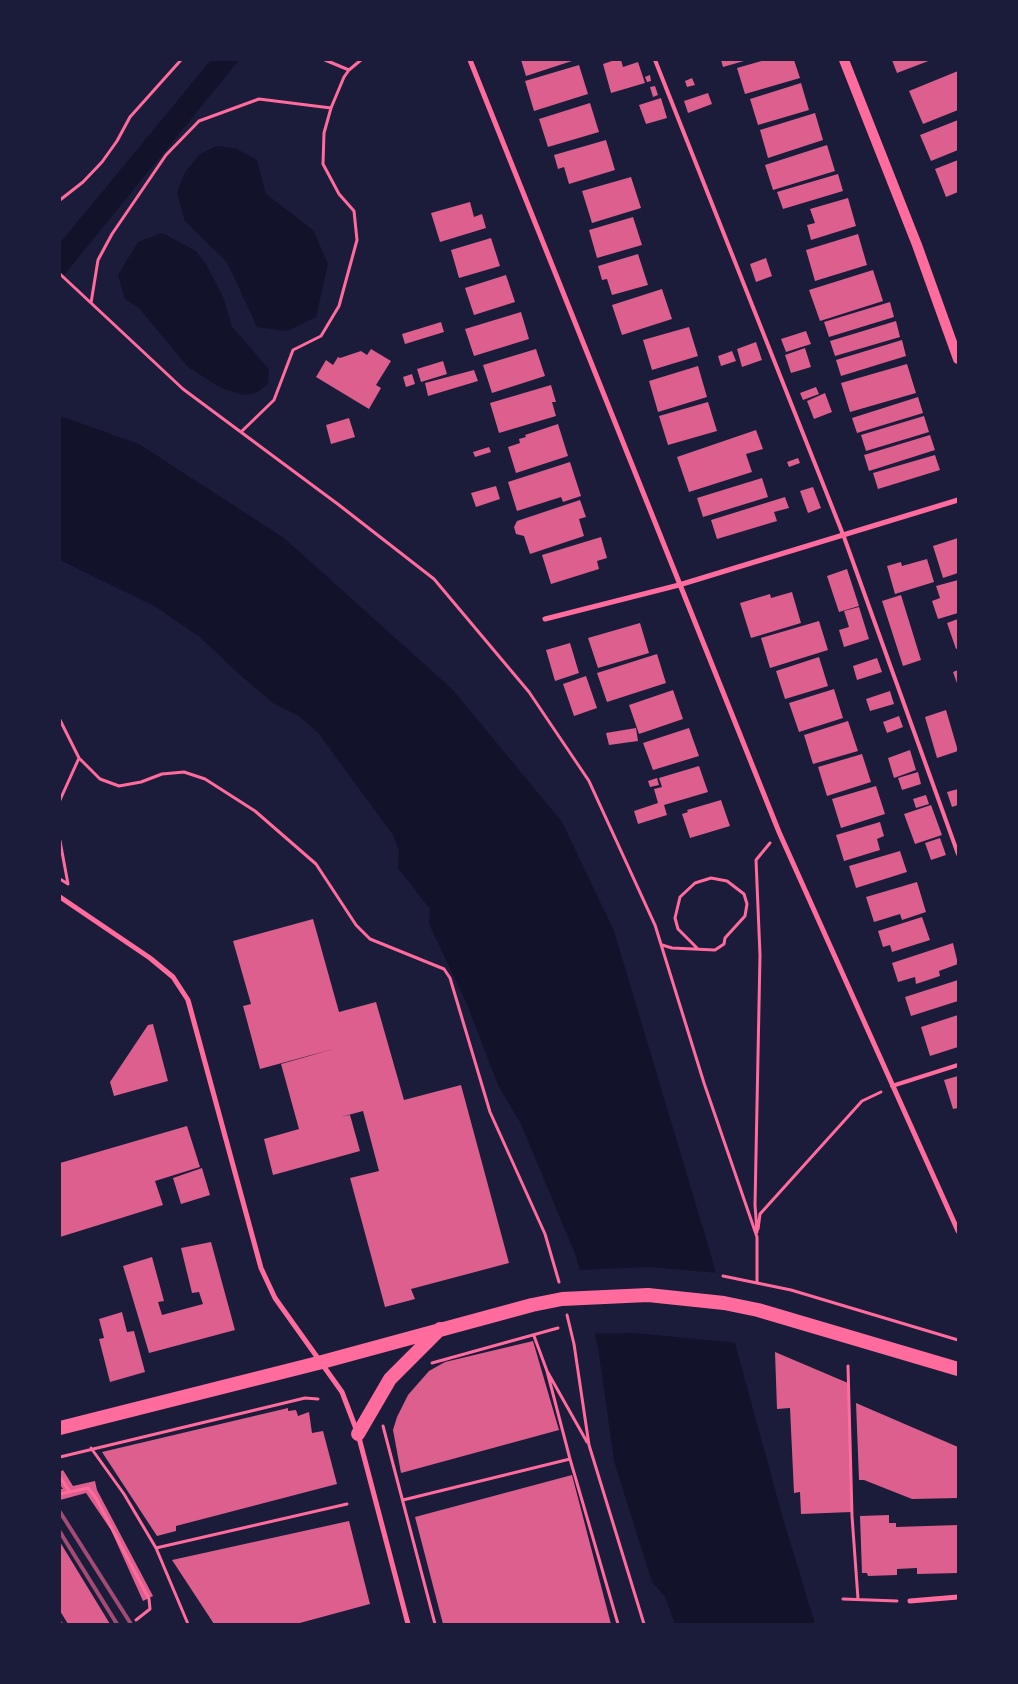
<!DOCTYPE html>
<html>
<head>
<meta charset="utf-8">
<style>
  body { margin:0 }
  #map { position:relative; width:1018px; height:1684px; overflow:hidden; background:#1b1b3a; font-family:"Asap Condensed",sans-serif }
  canvas { display:block }
  .frame { position:absolute; inset:0; border:61px solid #1b1b3a; pointer-events:none }
</style>
</head>
<body>
<div id="map">
<canvas width="1018" height="1684"></canvas>
<div class="frame"></div>
</div>
<script>
const ctx = document.querySelector('canvas').getContext('2d');
ctx.lineJoin = 'round';
function fill(path, color) { ctx.fillStyle = color; ctx.fill(path, 'evenodd'); }
const shape = rows => new Path2D(rows.map(r => 'M' + r).join(''));
function strokePath(path, color, width, dash) { ctx.strokeStyle = color; ctx.lineWidth = width; ctx.lineCap = dash ? 'butt' : 'round'; ctx.setLineDash(dash || []); ctx.stroke(path); }
fill(shape([
  [211,60,239,60,60,280,60,243],
  [217,146,237,149,257,160,266,194,313,230,328,264,316,317,287,331,257,327,227,262,185,221,177,192,185,172,200,154],
  [162,233,196,251,206,264,224,299,232,327,269,369,268,384,256,393,244,395,221,388,188,367,139,308,125,299,118,275,138,242],
  [60,416,139,444,284,538,452,689,562,822,614,931,710,1252,782,1515,815,1624,675,1624,665,1597,652,1582,614,1461,598,1347,576,1256,521,1124,498,1085,467,1004,429,924,430,909,398,868,399,850,393,835,319,734,299,716,273,703,239,674,201,638,156,607,60,560]
]), '#12122b');
fill(shape([
  [648,1267,719,1273,738,1343,634,1333,592,1334,577,1270]
]), '#1b1b3a');
fill(shape([
  [521,60,575,60,526,76],
  [615,60,621,60,623,67,638,62,645,83,611,93,603,64],
  [721,60,744,60,744,61,723,67],
  [765,60,794,60,800,78,745,94,737,68],
  [892,60,931,60,897,73],
  [579,65,588,94,534,111,525,81],
  [958,71,958,110,923,124,909,91],
  [650,75,651,81,647,82,645,77],
  [692,78,695,85,687,87,685,81],
  [801,83,809,110,758,125,750,99],
  [655,86,658,95,653,97,650,87],
  [708,93,712,104,688,113,684,101],
  [661,98,667,118,646,124,639,105],
  [590,103,599,132,548,147,539,119],
  [815,113,823,140,768,158,760,130],
  [958,120,958,150,931,161,920,135],
  [606,140,615,170,569,184,564,167,558,169,554,155],
  [827,145,835,171,773,190,765,165],
  [958,160,958,192,946,197,935,169],
  [838,174,843,191,783,209,777,192],
  [631,177,641,208,592,223,582,191],
  [848,198,856,226,811,240,807,225,815,223,810,209],
  [470,202,474,217,482,214,486,228,440,242,431,213],
  [633,217,642,245,597,258,589,230],
  [858,234,867,265,815,281,806,250],
  [491,238,500,266,459,278,451,250],
  [638,254,648,285,612,295,607,279,602,280,598,266],
  [766,258,772,276,756,282,750,264],
  [873,270,883,301,820,321,809,290],
  [506,275,515,302,474,315,465,288],
  [662,289,672,319,622,335,612,305],
  [890,302,894,317,829,337,824,322],
  [521,312,529,339,474,356,465,329],
  [896,321,900,337,835,356,830,341],
  [441,322,444,332,405,344,402,334],
  [689,327,698,356,652,370,643,340],
  [806,331,811,344,786,352,781,339],
  [902,340,906,356,841,376,836,360],
  [756,342,762,360,742,367,737,349],
  [805,348,811,367,791,373,785,355],
  [371,349,391,361,376,385,381,388,369,409,316,377,326,360,333,365,338,357,340,358,361,351,367,355],
  [536,349,545,376,492,393,483,365],
  [732,351,736,361,721,366,718,356],
  [443,361,447,374,421,382,417,369],
  [907,364,916,393,850,412,841,383],
  [698,366,707,397,658,412,649,381],
  [474,370,478,381,428,396,425,383],
  [412,374,415,384,406,387,403,377],
  [551,385,556,402,552,402,556,416,499,433,490,403],
  [816,387,819,394,803,400,800,393],
  [825,393,832,412,814,419,807,401],
  [918,397,923,413,857,433,852,418],
  [708,402,717,431,668,445,659,416],
  [924,416,929,432,866,451,861,435],
  [349,418,355,437,331,444,326,425],
  [558,424,568,456,516,473,508,447,520,443,519,439,526,437,525,435],
  [756,430,763,449,746,454,752,472,689,492,677,457],
  [930,435,935,450,869,471,864,455],
  [489,447,491,452,475,457,473,452],
  [935,455,940,470,878,489,873,473],
  [798,458,800,463,789,467,787,462],
  [570,462,581,496,563,502,561,497,517,511,508,482],
  [762,478,768,497,703,517,697,498],
  [496,486,500,499,476,507,471,493],
  [813,487,821,508,808,513,800,491],
  [785,497,789,508,774,512,777,521,717,539,711,520],
  [580,500,586,517,579,519,584,536,530,554,524,536,516,534,514,527,517,521],
  [601,537,607,558,597,561,599,569,551,584,542,555],
  [958,538,958,573,943,578,933,546],
  [927,559,934,582,895,594,887,566,901,562,902,566],
  [847,569,859,606,839,612,827,576],
  [958,580,958,613,938,619,932,601,940,598,936,586],
  [792,592,801,623,751,638,740,603,770,594,771,598],
  [901,595,921,660,903,666,882,601],
  [859,607,869,639,844,647,839,630,849,627,844,611],
  [958,619,958,648,956,649,947,623],
  [819,621,828,650,770,668,761,638],
  [640,623,649,653,598,668,588,638],
  [570,643,579,673,555,681,546,650],
  [657,654,666,683,607,702,597,673],
  [819,657,828,686,785,699,776,671],
  [877,658,882,672,857,680,853,666],
  [958,670,958,686,953,672],
  [586,676,597,708,574,716,563,684],
  [834,689,843,718,799,732,789,703],
  [673,690,683,719,639,734,629,705],
  [890,691,894,704,870,711,866,699],
  [946,710,958,751,937,758,925,717],
  [899,716,903,727,887,733,883,722],
  [848,721,858,751,813,764,804,735],
  [636,728,638,741,609,745,606,733],
  [689,728,699,756,653,770,643,743],
  [910,750,916,770,894,778,888,758],
  [862,754,871,782,827,796,818,767],
  [699,766,708,792,664,805,667,815,638,824,634,811,658,803,654,789,662,787,659,778],
  [918,772,921,784,902,790,898,778],
  [657,778,659,785,650,787,648,781],
  [876,786,885,814,841,828,832,799],
  [958,789,958,805,952,807,947,792],
  [926,795,929,804,916,808,913,799],
  [721,800,730,826,690,838,682,814,688,812,687,810],
  [931,805,942,835,915,844,904,814],
  [880,822,884,836,877,839,880,850,844,861,836,835],
  [940,838,946,855,931,860,925,843],
  [900,851,907,872,856,888,849,866],
  [917,882,926,912,902,920,900,914,874,922,866,897],
  [922,917,930,940,892,952,890,945,883,947,878,931],
  [313,919,339,1012,376,1002,404,1100,461,1085,509,1263,411,1289,415,1299,385,1307,350,1178,379,1171,363,1111,341,1117,350,1115,360,1151,273,1175,264,1139,299,1129,281,1064,337,1048,260,1069,243,1006,251,1004,233,941],
  [953,943,958,964,939,971,940,976,916,984,915,977,898,982,892,963],
  [958,980,958,1001,911,1016,905,997],
  [958,1015,958,1047,930,1056,921,1027],
  [153,1024,168,1081,114,1096,110,1082,148,1025],
  [958,1076,958,1108,953,1109,944,1080],
  [187,1126,200,1167,155,1181,163,1205,60,1237,60,1163],
  [202,1168,210,1195,181,1204,173,1178],
  [211,1242,235,1330,149,1353,123,1266,152,1257,164,1301,158,1302,162,1315,203,1304,199,1292,192,1293,181,1248],
  [122,1312,127,1332,134,1331,145,1372,110,1382,99,1339,104,1338,99,1319],
  [533,1341,559,1430,401,1473,393,1430,397,1417,408,1395,429,1371,445,1362],
  [775,1352,848,1383,852,1512,801,1514,800,1492,794,1493,790,1408,777,1409],
  [856,1403,958,1447,958,1498,912,1499,864,1480,859,1480],
  [288,1408,288,1411,296,1410,298,1416,309,1412,312,1433,323,1431,337,1484,176,1526,176,1531,157,1536,102,1452],
  [63,1470,73,1486,95,1481,97,1490,153,1596,143,1601,111,1530,86,1493,60,1500,60,1489,63,1489,60,1485,60,1472],
  [572,1475,611,1624,443,1624,415,1517],
  [889,1515,889,1523,896,1523,896,1527,958,1525,958,1573,917,1574,917,1568,897,1569,897,1575,868,1576,867,1573,862,1573,860,1516],
  [349,1521,370,1604,296,1624,214,1624,172,1560],
  [60,1542,110,1624,68,1624,60,1611]
]), '#dd5f8e');
strokePath(shape([
  [325,60,349,70],
  [60,200,83,182,102,162,117,141,130,117,181,60],
  [60,274,183,389,339,505,434,579,529,692,589,781,655,925,704,1083,757,1237,757,1282],
  [91,303,98,260,112,234,166,155,199,121,259,99,331,108],
  [241,432,274,400,293,350,321,336,339,306,357,240,354,211,339,194,323,164,324,133,331,108,344,77,349,70,361,60],
  [60,720,79,758,100,779,119,786,141,782,162,774,184,772,205,779,255,811,316,864,356,925,370,939,444,969,450,978,490,1112,545,1234,559,1282],
  [60,800,79,758],
  [60,841,68,884],
  [60,879,68,884],
  [662,945,672,948,715,950,724,944,725,938,745,916,747,904,744,894,727,881,711,878,695,883,680,897,675,918,678,929,697,948],
  [758,1229,760,1214,862,1101,881,1092],
  [757,1232,755,1205,760,955,756,860,770,843],
  [723,1276,791,1290,958,1340],
  [567,1315,574,1344,589,1445,644,1624],
  [534,1336,547,1371,587,1442],
  [432,1363,558,1328],
  [848,1366,852,1516,858,1599],
  [547,1371,570,1459,618,1624],
  [383,1426,435,1624],
  [91,1448,124,1494,156,1548,188,1624],
  [60,1457,305,1398,318,1399],
  [60,1477,69,1491],
  [60,1494,88,1488,96,1498,149,1599,150,1609,136,1620],
  [403,1500,570,1459],
  [156,1548,347,1504],
  [843,1599,897,1601]
]), '#ff6b9d', 3);
strokePath(shape([
  [655,60,844,537,958,854],
  [892,1086,958,1065]
]), '#ff6b9d', 4);
strokePath(shape([
  [470,60,779,832,958,1231],
  [545,619,679,585,958,500],
  [60,897,150,958,173,977,188,1000,261,1268,275,1298,342,1392,358,1434,408,1624],
  [910,1601,958,1597]
]), '#ff6b9d', 5);
strokePath(shape([
  [844,60,917,245,958,359]
]), '#ff6b9d', 10);
strokePath(shape([
  [60,1428,322,1362,532,1305,562,1299,648,1295,724,1303,758,1310,958,1369],
  [358,1434,390,1379,440,1329]
]), '#ff6b9d', 14);
strokePath(shape([
  [60,1512,131,1624],
  [60,1532,117,1624],
  [60,1623,61,1624]
]), '#a44b75', 4);
</script>
</body>
</html>
